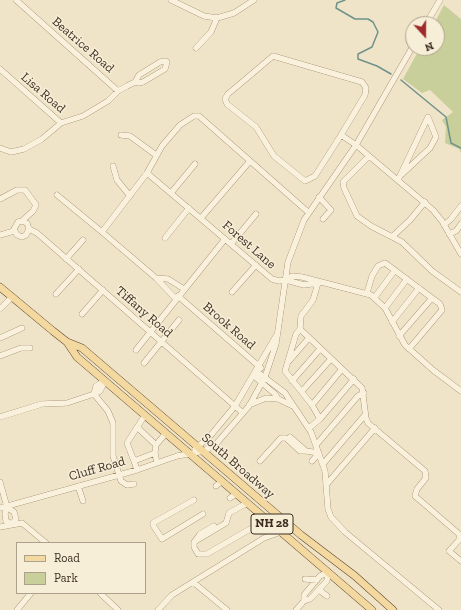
<!DOCTYPE html>
<html>
<head>
<meta charset="utf-8">
<style>
  body { margin:0 }
  #map { position:relative; width:461px; height:610px; overflow:hidden; background:#f0e4c8; font-family:"Zilla Slab",serif }
  canvas { display:block }
  .legend { position:absolute; left:16px; top:542px; width:130px; height:52px; box-sizing:border-box; background:#f7eed8; border:1px solid #ada18e; margin:0; padding:5px 7px; list-style:none; font-size:12px; color:#3d2e20 }
  .legend li { display:flex; align-items:center; gap:8px; height:20px }
  .legend b { width:20px; border:1px solid #ada18e }
  .north { position:absolute; left:405px; top:16px; width:40px; height:40px; box-sizing:border-box; background:#f7eed8; border:1px solid #ada18e; border-radius:50%; rotate:159deg; font-size:11px; font-weight:700; line-height:16px; text-align:center; color:#3d2e20 }
  .north::after { content:''; display:block; margin:auto; width:14px; height:18px; background:#9e2a2b; clip-path:polygon(50% 0,100% 100%,50% 72%,0 100%) }
</style>
</head>
<body>
<div id="map">
<canvas width="461" height="610"></canvas>
<ul class="legend">
<li><b style="height:5px;background:#f3d9a0"></b>Road</li>
<li><b style="height:11px;background:#c9cf9b"></b>Park</li>
</ul>
<div class="north">N</div>
</div>
<script>
const ctx = document.querySelector('canvas').getContext('2d');
ctx.lineJoin = 'round';
function fill(path, color) { ctx.fillStyle = color; ctx.fill(path, 'evenodd'); }
const shape = rows => new Path2D(rows.map(r => 'M' + r).join(''));
function strokePath(path, color, width, dash) { ctx.strokeStyle = color; ctx.lineWidth = width; ctx.lineCap = dash ? 'butt' : 'round'; ctx.setLineDash(dash || []); ctx.stroke(path); }
function write(font, color, halo, rows, align = 'center') {
  ctx.font = font + ' "Zilla Slab",serif'; ctx.lineWidth = 3; ctx.setLineDash([]); ctx.textBaseline = 'middle'; ctx.strokeStyle = halo; ctx.fillStyle = color; for (const [text, x, y, turn = 0] of rows) {
    ctx.save(); ctx.translate(x, y); ctx.rotate((+turn || 0) * Math.PI / 180); ctx.textAlign = isNaN(turn) ? turn : align; if (halo) ctx.strokeText(text, 0, 0); ctx.fillText(text, 0, 0); ctx.restore();
  }
}
fill(shape([
  [444,5,461,19,461,153,459,149,445,143,446,127,442,120,453,112,430,90,422,93,403,79,420,48,437,48,437,24,434,24]
]), '#c9cf9b');
strokePath(shape([
  [345,0,337,3,336,8,355,19,368,19,373,22,378,32,372,47,358,54,358,59,377,66,391,74],
  [401,80,446,117,451,143,461,148]
]), '#6f938a', 1.5);
const minor = shape([
  [16,0,118,91],
  [171,0,204,16,217,18,234,13,254,0],
  [426,24,440,0],
  [196,48,211,32,217,18],
  [0,69,61,123,83,116,108,101,118,91,127,86,135,82,138,83,143,82,165,69,167,62,165,61,160,62,139,75,135,82],
  [121,135,130,136,156,155],
  [341,135,315,176,305,181,274,156,256,127,227,104,225,99,228,94,273,56,362,82,366,88,365,95,341,135,356,145,433,210,442,221,461,254],
  [0,148,11,152,24,149,42,139,61,123],
  [369,156,343,182,344,188,357,216,371,226,402,242,432,271,461,292],
  [113,166,117,180,130,196],
  [147,173,272,279,279,281,286,280,292,276,302,277,371,295,385,308,405,345,433,370,461,391],
  [398,180,428,117,436,137,430,148,400,176],
  [171,193,195,164],
  [57,195,102,232,156,278,176,299],
  [319,197,331,210,323,219],
  [0,199,17,190,25,190,36,205,33,211,22,221],
  [201,218,250,161],
  [444,225,451,219,461,206],
  [29,229,26,235,22,237,17,235,14,229,18,222,22,221,27,223,29,229,37,233,243,413],
  [102,232,147,173,162,146,180,125,194,116,199,116,308,212],
  [449,234,456,231,461,224],
  [0,235,14,231],
  [393,236,410,220,425,202],
  [165,238,189,208],
  [231,244,256,214],
  [66,259,83,240],
  [156,278,168,279,184,289],
  [286,280,304,285,318,283],
  [318,283,313,300,301,316,300,329,362,388,366,418,368,423,425,471,426,478,417,489,415,496,459,534,460,539,449,551,461,561],
  [232,292,256,265],
  [367,293,372,276,378,266,385,263,440,304,442,310,409,349],
  [56,294,79,269],
  [178,296,261,368],
  [375,297,395,270],
  [385,308,407,279],
  [0,309,12,297],
  [82,314,103,290],
  [392,322,419,288],
  [300,329,296,334,285,371,312,405,320,419],
  [399,336,432,298],
  [0,338,22,328],
  [136,350,225,239],
  [0,356,21,348,30,348],
  [289,361,308,339],
  [144,363,179,320],
  [256,371,285,393,311,432,325,471,328,509,331,517,345,532,439,610],
  [254,376,275,394,278,399,293,406],
  [292,381,320,349],
  [302,391,331,359],
  [94,394,108,411,113,423,113,456,121,481,127,485,134,484],
  [94,394,96,386,105,381],
  [249,405,266,398,278,399],
  [312,405,342,369],
  [0,417,42,404,67,403,94,394,100,391,105,381],
  [137,427,156,445],
  [309,428,320,419,354,379],
  [290,437,306,451,319,453,312,461],
  [316,445,358,396,364,393],
  [195,449,211,435,235,406,276,336],
  [134,461,127,443,145,415],
  [260,461,281,438,286,438,300,451,306,451],
  [157,463,155,453,156,445,166,433],
  [323,464,365,415],
  [137,470,134,461,155,453],
  [0,482,7,507,5,514,6,521,12,524],
  [326,485,375,428],
  [78,486,83,501],
  [216,486,222,481],
  [230,498,236,494],
  [194,500,153,523,153,525,162,539,203,514],
  [247,503,229,513,226,523,194,542,194,547,198,554,207,554,250,529,254,528,266,519],
  [7,507,14,512,16,519,12,524],
  [0,508,137,470,177,456,204,451,216,444,249,406,265,377,276,344,288,262,304,220,356,145,413,46],
  [0,527,22,523,46,543],
  [195,541,200,534,214,526],
  [305,579,317,580],
  [193,582,227,610],
  [319,590,327,596],
  [100,593,118,610],
  [304,601,310,599,327,581,328,572],
  [17,610,31,593],
  [158,610,172,595,264,538,281,532],
  [296,610,304,601,304,595,320,576,328,572]
]);
const major = shape([
  [0,287,53,331,67,342,82,348,301,535,355,576,393,610],
  [67,342,77,357,372,610]
]);
strokePath(minor, '#8d765c', 6);
strokePath(major, '#5b4430', 8);
strokePath(minor, '#faf1dc', 5.5);
strokePath(major, '#f3d9a0', 7);
for (const [x, y, w] of [
  [272,524,42]
]) { const box = new Path2D(); box.roundRect(x - w / 2, y - 10, w, 20, 3); ctx.fillStyle = '#f7eed8'; ctx.fill(box); strokePath(box, '#3d2e20', 1); }
write('bold 12px', '#3d2e20', null, [
  ["NH 28",272,524]
]);
write('13px', '#3d2e20', '#f7eed8', [
  ["Beatrice Road",83,45,41],
  ["Lisa Road",43,93,41],
  ["Forest Lane",249,245,41],
  ["Tiffany Road",144,312,41],
  ["Brook Road",229,326,41],
  ["South Broadway",238,466,41],
  ["Cluff Road",97,469,-16]
]);
</script>
</body>
</html>
